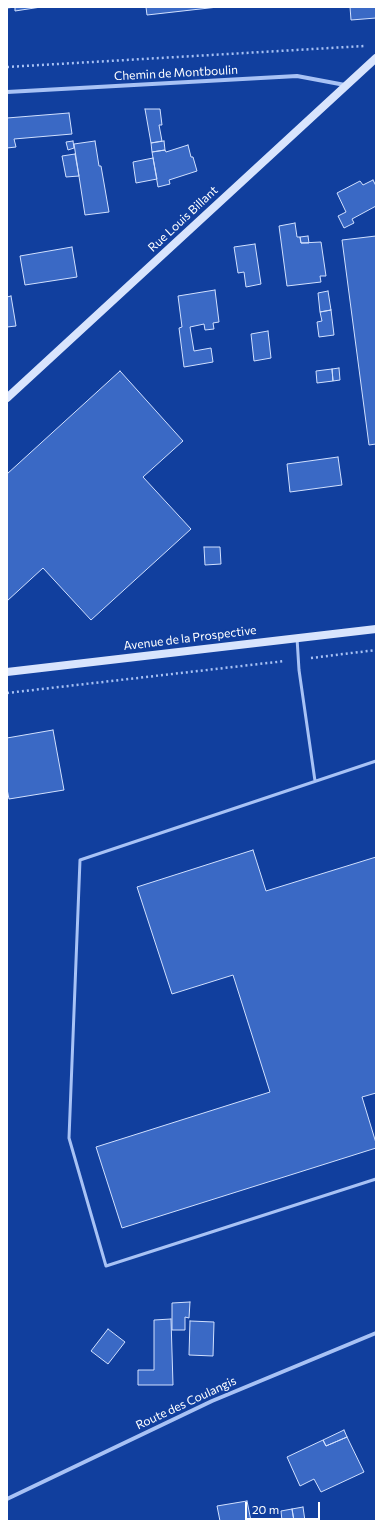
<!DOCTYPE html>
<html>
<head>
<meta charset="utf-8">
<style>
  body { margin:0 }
  #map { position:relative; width:383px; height:1528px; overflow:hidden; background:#113f9e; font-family:Commissioner,sans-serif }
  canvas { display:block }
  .frame { position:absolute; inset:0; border:8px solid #fff; pointer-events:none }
  .scale { position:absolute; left:245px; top:1502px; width:75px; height:18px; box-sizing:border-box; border:2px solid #fff; border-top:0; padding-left:5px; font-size:12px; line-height:14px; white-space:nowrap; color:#fff; -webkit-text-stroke:3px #113f9e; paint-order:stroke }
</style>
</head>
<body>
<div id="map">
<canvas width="383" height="1528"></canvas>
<div class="frame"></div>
<div class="scale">20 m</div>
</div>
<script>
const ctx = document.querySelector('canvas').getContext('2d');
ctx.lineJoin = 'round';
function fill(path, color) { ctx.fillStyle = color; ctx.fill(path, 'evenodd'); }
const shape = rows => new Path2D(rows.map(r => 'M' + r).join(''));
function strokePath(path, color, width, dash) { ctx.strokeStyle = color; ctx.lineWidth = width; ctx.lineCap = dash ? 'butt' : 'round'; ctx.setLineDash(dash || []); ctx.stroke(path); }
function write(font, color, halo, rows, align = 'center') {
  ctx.font = font + ' Commissioner,sans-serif'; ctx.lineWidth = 3.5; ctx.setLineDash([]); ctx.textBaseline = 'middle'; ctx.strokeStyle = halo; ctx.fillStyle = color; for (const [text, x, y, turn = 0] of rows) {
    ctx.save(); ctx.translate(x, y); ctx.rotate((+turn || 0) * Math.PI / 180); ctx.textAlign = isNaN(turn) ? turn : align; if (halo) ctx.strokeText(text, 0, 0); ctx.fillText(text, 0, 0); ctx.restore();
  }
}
const building = shape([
  [7,7,41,7,15,11,15,7,7,8,7,7],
  [146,7,218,7,147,15,146,7],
  [350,7,376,7,376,18,351,20,350,7],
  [145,109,160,109,162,125,159,125,162,141,151,143,145,109],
  [69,113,72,134,14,139,16,147,7,148,7,118,69,113],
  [73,141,74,148,68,150,66,142,73,141],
  [95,141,99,166,101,166,109,212,85,215,74,144,95,141],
  [164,141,165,150,152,152,151,143,164,141],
  [188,145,191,157,193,157,197,171,169,180,170,184,158,187,152,152,165,150,166,152,188,145],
  [75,154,79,176,66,177,62,156,75,154],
  [153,158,157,179,136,183,133,162,153,158],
  [373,180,376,186,376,206,352,219,354,223,344,228,338,216,346,212,337,193,360,181,363,185,373,180],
  [295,223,297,237,300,237,301,243,321,242,326,276,320,276,321,282,287,286,279,226,295,223],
  [308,236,309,243,301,243,300,237,308,236],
  [376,236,376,444,369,445,342,240,376,236],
  [255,244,261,284,246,287,244,272,238,273,234,247,255,244],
  [72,247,77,277,25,285,20,256,72,247],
  [215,290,219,322,213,323,214,329,205,330,204,324,190,327,194,351,211,348,213,362,184,367,179,328,182,327,178,296,215,290],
  [328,291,331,310,320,312,318,293,328,291],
  [11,296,16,326,7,327,7,297,11,296],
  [331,310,334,335,319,337,317,322,322,321,320,312,331,310],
  [268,331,271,358,254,361,251,334,268,331],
  [339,368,340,380,333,381,332,369,339,368],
  [332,369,333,381,317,383,316,371,332,369],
  [120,371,183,441,143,477,191,529,91,620,43,568,7,601,7,474,120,371],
  [338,457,342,485,290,492,287,464,338,457],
  [204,547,220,547,221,564,205,565,204,547],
  [53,730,64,790,9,799,7,789,7,738,53,730],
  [253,850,266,891,376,857,376,1093,362,1097,376,1143,376,1148,122,1228,96,1147,270,1092,233,975,172,994,137,887,253,850],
  [190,1302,189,1318,185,1317,185,1330,172,1330,172,1303,190,1302],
  [171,1319,173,1385,138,1385,138,1370,154,1370,154,1320,171,1319],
  [190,1321,214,1322,213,1356,189,1355,190,1321],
  [108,1329,125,1342,108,1364,91,1351,108,1329],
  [344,1430,347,1437,326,1446,323,1440,344,1430],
  [347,1437,364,1472,321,1492,314,1479,300,1486,287,1457,323,1440,326,1446,347,1437],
  [247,1501,251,1521,220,1521,217,1506,247,1501],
  [303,1507,305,1521,294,1521,292,1509,303,1507],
  [292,1509,294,1521,282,1521,281,1511,292,1509]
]);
fill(building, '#3a69c5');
strokePath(building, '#d1e0fe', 1);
strokePath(shape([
  [7,67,364,46],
  [311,658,376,650],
  [7,693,285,661]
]), '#a8c2f5', 2.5, [2, 3]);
strokePath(shape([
  [297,638,299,670,315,781],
  [376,761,80,860,69,1138,106,1266,376,1179]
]), '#a8c2f5', 3);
strokePath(shape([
  [7,92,297,76,345,85],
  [7,1499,212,1401,376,1333]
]), '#a8c2f5', 4);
strokePath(shape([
  [7,398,376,58],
  [7,672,376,629]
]), '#d8e4fd', 8);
write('12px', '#fff', '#113f9e', [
  ["Chemin de Montboulin",176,73,-3],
  ["Rue Louis Billant",183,219,-43],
  ["Avenue de la Prospective",190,638,-7],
  ["Route des Coulangis",186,1403,-25]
]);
</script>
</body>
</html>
